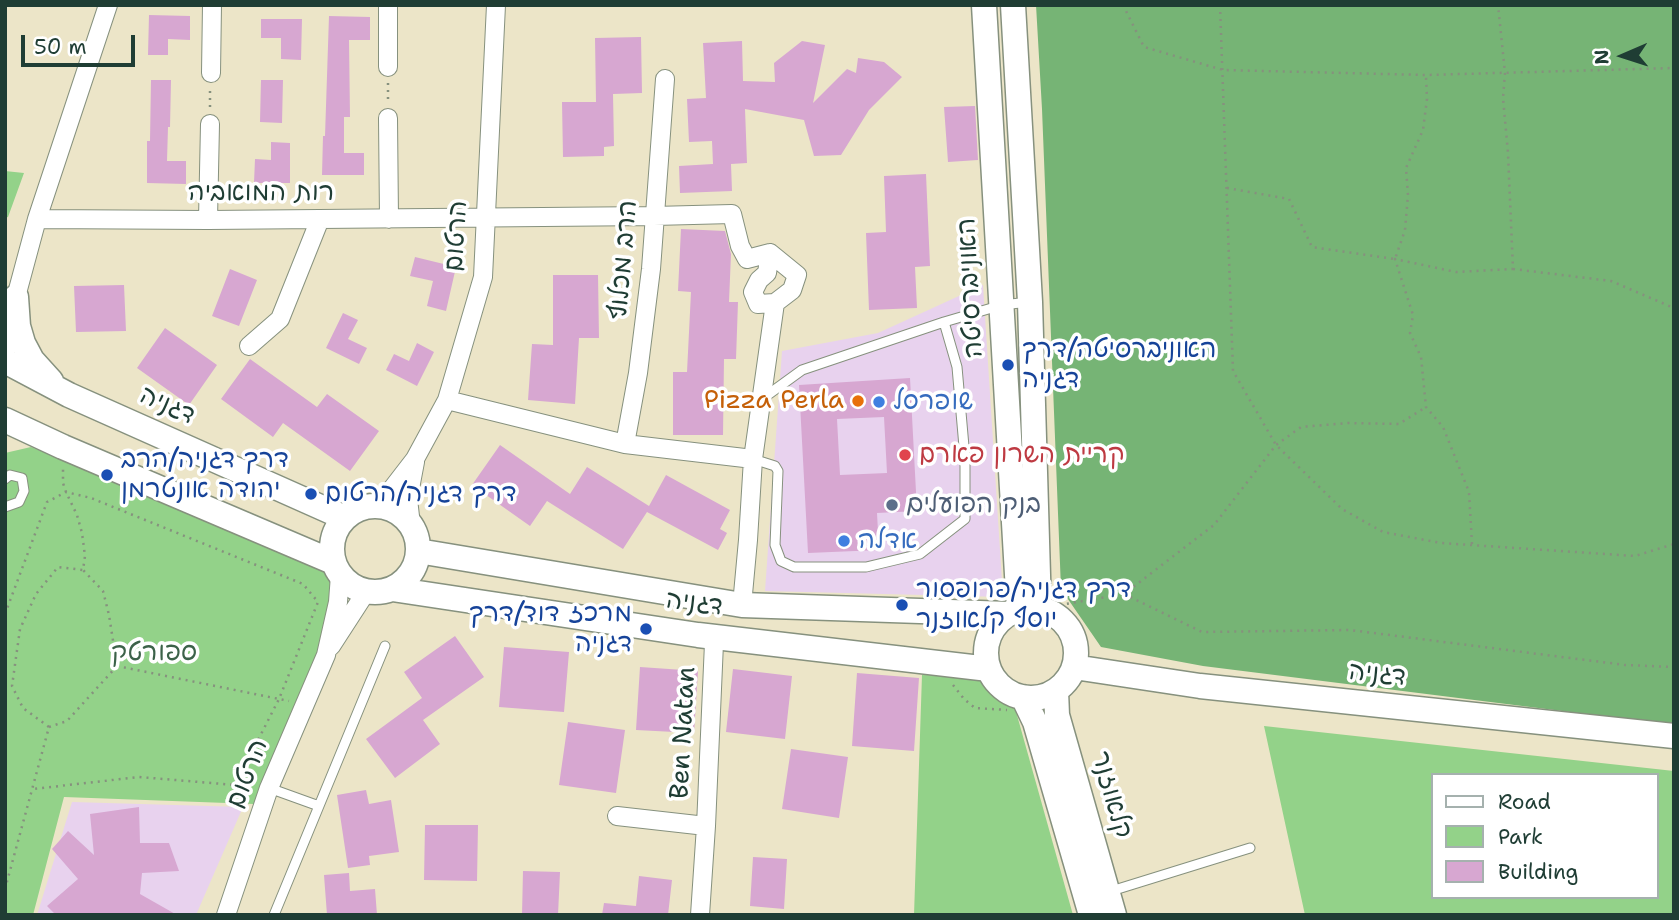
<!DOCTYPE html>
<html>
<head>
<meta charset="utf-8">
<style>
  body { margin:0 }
  #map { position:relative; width:1679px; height:920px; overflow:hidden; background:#ece5c8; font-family:"Shantell Sans",sans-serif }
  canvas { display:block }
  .frame { position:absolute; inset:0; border:7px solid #1f3d34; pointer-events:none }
  .legend { position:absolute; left:1431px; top:773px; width:228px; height:126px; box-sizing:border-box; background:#fff; border:2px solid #a5b1ae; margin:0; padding:9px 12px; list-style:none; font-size:21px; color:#1f3d34 }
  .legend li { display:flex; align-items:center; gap:14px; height:35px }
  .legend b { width:35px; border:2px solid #a5b1ae }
  .north { position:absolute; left:1588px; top:21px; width:70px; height:70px; -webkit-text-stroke:5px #fff; paint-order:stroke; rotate:267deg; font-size:19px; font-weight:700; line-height:28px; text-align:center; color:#1f3d34 }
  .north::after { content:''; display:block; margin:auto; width:24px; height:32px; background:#1f3d34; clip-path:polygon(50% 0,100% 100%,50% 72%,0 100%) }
  .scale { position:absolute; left:21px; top:35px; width:114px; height:32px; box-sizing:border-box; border:4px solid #1f3d34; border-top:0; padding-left:9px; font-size:21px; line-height:24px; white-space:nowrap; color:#1f3d34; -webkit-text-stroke:5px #fff; paint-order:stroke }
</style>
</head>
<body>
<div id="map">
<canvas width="1679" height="920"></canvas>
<div class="frame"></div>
<ul class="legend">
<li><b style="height:9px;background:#fff"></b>Road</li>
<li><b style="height:19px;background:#93d289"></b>Park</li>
<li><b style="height:19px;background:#d7a7d1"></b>Building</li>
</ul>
<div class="north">N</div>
<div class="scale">50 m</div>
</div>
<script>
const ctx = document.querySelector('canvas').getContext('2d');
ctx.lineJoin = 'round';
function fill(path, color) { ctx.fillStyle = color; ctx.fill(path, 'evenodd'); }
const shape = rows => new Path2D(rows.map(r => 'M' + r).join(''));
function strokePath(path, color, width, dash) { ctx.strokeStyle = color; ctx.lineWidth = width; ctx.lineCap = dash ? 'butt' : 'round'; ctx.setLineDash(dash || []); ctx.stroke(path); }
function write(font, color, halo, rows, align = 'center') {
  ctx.font = font + ' "Shantell Sans","Playpen Sans Hebrew",sans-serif'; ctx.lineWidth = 7; ctx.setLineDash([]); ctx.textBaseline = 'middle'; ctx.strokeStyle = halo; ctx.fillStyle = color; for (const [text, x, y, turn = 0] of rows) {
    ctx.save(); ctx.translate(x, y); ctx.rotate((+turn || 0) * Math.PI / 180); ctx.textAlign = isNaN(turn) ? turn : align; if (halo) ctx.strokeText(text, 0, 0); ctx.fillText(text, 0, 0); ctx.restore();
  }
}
fill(shape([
  [983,285,1003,597,765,591,782,351,878,333],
  [72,802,243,807,196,915,37,915]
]), '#e8d2ee');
fill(shape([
  [5,171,24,173,8,217,5,218],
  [31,447,323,564,342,598,254,804,64,797,33,915,5,915,5,453],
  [922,675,983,676,1015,708,1073,915,914,915],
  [1264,726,1674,771,1674,915,1305,915],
  [1432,775,1656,775,1656,897,1432,897]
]), '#93d289');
fill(shape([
  [1036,5,1674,5,1674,725,1203,666,1101,647,1061,589,1042,109]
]), '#76b475');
fill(shape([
  [149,15,190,16,190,40,168,39,168,55,148,55],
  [329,16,370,17,370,40,349,40,350,117,344,117,344,153,364,153,364,175,322,175,323,136,325,136],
  [261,19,302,19,301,60,281,59,281,38,261,38],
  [641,37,642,93,613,94,614,146,604,147,604,156,563,157,562,102,596,102,595,38],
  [742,41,743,81,775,82,774,63,802,41,825,45,813,103,847,69,856,73,858,58,884,62,902,77,869,110,841,155,814,156,804,120,745,109,747,163,731,164,732,191,680,193,679,166,713,164,712,141,689,142,687,99,706,98,703,43],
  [151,80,171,80,170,127,168,127,167,161,186,161,186,184,147,183,147,141,150,141],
  [261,80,283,80,282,123,260,122],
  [975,106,978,160,948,162,944,107],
  [271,142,290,143,290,183,254,183,255,159,271,160],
  [926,174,930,266,915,267,917,308,869,310,866,233,886,232,884,176],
  [681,229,725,231,731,254,729,302,738,302,736,359,724,359,723,435,673,435,673,372,687,372,691,292,678,291],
  [415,257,456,267,446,311,427,306,433,281,410,276],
  [230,269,257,280,239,326,212,316],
  [553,275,598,275,599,338,579,338,575,404,528,400,532,344,553,345],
  [124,285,126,331,76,332,74,286],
  [343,313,358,320,348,339,367,348,359,364,326,348],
  [165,328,217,365,189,405,137,368],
  [417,343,434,352,417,386,386,370,394,354,409,361],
  [250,359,317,407,327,394,379,431,350,471,283,423,273,437,221,399],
  [910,378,917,511,877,513,879,550,808,553,799,385],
  [884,417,887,473,840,475,837,419],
  [500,445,570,494,587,467,649,506,666,475,730,510,720,529,727,533,718,550,647,512,623,549,547,501,530,526,472,485],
  [455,636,484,677,423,720,440,744,395,778,366,739,422,698,404,672],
  [504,647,569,652,564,712,499,707],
  [640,667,698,671,694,733,636,730],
  [733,669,792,676,785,739,726,732],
  [857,673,919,678,914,751,852,746],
  [568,722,625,730,616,793,559,785],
  [791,749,848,757,839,818,782,809],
  [366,790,369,804,391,800,399,852,369,856,370,865,348,868,337,795],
  [139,807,140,843,169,843,179,871,142,873,140,894,177,915,56,915,47,906,78,879,52,849,68,831,94,855,90,814],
  [425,825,478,825,477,881,424,880],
  [753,857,787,859,784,909,750,906],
  [523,871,560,872,558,915,522,915],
  [349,873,350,891,375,889,377,915,327,915,324,875],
  [639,876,672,880,668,915,602,915,604,903,636,906]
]), '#d7a7d1');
const lane = shape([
  [762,399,802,370,944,322,1002,305,1029,302],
  [753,459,775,466,778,471,775,545,781,561,794,567,866,567,920,554,965,519,965,458,957,367,944,322],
  [5,479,10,475,22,478,24,491,19,502,5,507],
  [269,788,319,806],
  [1108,892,1250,848],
  [274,915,385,646]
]);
const street = shape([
  [388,5,388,67],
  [211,73,212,5],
  [388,118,389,219],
  [37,219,208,220,654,216,732,214,740,246,747,259,770,253,797,275,792,290,775,303,758,304,753,292,759,280,767,273,770,253],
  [208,220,210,124],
  [249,346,280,319,320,219],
  [5,355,16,297,37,219,108,5],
  [447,400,625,444,753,459],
  [625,444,638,373,651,269,665,79],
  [375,506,388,494,415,459,447,400,483,277,496,5],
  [411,525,408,499,415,462],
  [742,605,748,540,753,459,775,303],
  [331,646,366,592],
  [617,816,706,826,700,915],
  [706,826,714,643],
  [226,915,269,788,326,655,338,602,340,575]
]);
const secondary = shape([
  [984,5,1019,609],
  [1013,5,1030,302,1039,609],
  [16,297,18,326,23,343,32,360,51,381],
  [5,361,69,395,345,518],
  [5,420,63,447,333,562],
  '332 549a43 43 0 1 1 86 0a43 43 0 1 1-86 0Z',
  [418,551,742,605,1009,614],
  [392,589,698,635,989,669],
  '986 653a45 45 0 1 1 90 0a45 45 0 1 1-90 0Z',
  [1074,667,1200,686,1674,736],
  [1056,691,1057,715,1114,915],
  [1023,697,1035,722,1091,915]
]);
strokePath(lane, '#86917e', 11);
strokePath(street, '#86917e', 20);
strokePath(secondary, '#86917e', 27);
strokePath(shape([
  [1123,5,1144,47,1223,70,1426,75,1674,68],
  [1220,5,1233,371,1276,445,1342,509,1383,532,1441,543,1635,556,1674,544],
  [388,83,388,101],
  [210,107,210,89],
  [1227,188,1289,199,1312,247,1395,259,1405,230,1408,195,1406,168,1423,130,1427,99,1426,76],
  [1513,269,1611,281,1674,308],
  [1472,544,1469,492,1443,427,1426,407,1421,357,1410,333,1413,315,1395,259,1456,272,1513,269,1508,153,1503,98,1505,73,1498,5],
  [1124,594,1202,632,1350,630,1625,665,1674,667],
  [1060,605,1124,594,1214,525,1276,445,1301,427,1348,423,1399,424,1426,407],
  [5,614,47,502,66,492,91,498,303,584,318,602,279,699,235,785,139,777,33,789],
  [117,666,289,701],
  [953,685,964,699,975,708,1007,710],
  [49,727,67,721,117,666,109,615,103,591,83,570],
  [5,889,49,727,23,708,12,686,20,629,36,594,58,567,83,570,85,556,82,533,77,515,66,492,63,483,63,469]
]), '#86917e', 2.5, [2, 5]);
strokePath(lane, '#fff', 9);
strokePath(street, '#fff', 18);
strokePath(secondary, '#fff', 24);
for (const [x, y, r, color] of [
  [1008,365,7,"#1a4fb4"],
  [858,401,7,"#e8710a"],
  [879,402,7,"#3f7fe0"],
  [905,455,7,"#e0444e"],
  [107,475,7,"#1a4fb4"],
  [311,494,7,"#1a4fb4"],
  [892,505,7,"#5c6f8a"],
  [844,541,7,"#3f7fe0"],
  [902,605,7,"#1a4fb4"],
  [646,629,7,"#1a4fb4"]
]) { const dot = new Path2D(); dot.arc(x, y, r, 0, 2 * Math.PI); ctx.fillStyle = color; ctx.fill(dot); strokePath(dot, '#fff', 2.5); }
write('26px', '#1f3d34', '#fff', [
  ["רות המואביה",261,193],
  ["הרטום",457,236,-86],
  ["הרב מכלוף",624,260,-85],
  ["האוניברסיטה",971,288,-93],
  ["דגניה",167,406,24],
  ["דגניה",694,604,7],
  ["דגניה",1377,675,6],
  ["Ben Natan",684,733,-87],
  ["הרטום",248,774,-69],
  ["קלאוזנר",1111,795,74]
]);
write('26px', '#164399', '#fff', [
  ["האוניברסיטה/דרך",1022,350],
  ["דגניה",1022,380],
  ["דרך דגניה/הרב",121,460],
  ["יהודה אונטרמן",121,490],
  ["דרך דגניה/הרטום",325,494],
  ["דרך דגניה/פרופסור",916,590],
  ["יוסף קלאוזנר",916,620],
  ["מרכז דוד/דרך",632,614,"right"],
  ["דגניה",632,644,"right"]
], 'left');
write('26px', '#c56008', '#fff', [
  ["Pizza Perla",844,401]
], 'right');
write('26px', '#366cbe', '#fff', [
  ["שופרסל",893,402],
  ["אדלה",858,541]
], 'left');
write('26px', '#be3a42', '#fff', [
  ["קריית השרון פארם",919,455]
], 'left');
write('26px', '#4e5e75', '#fff', [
  ["בנק הפועלים",906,505]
], 'left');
write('26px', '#3c6249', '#fff', [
  ["ספורטק",154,653]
]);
</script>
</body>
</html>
